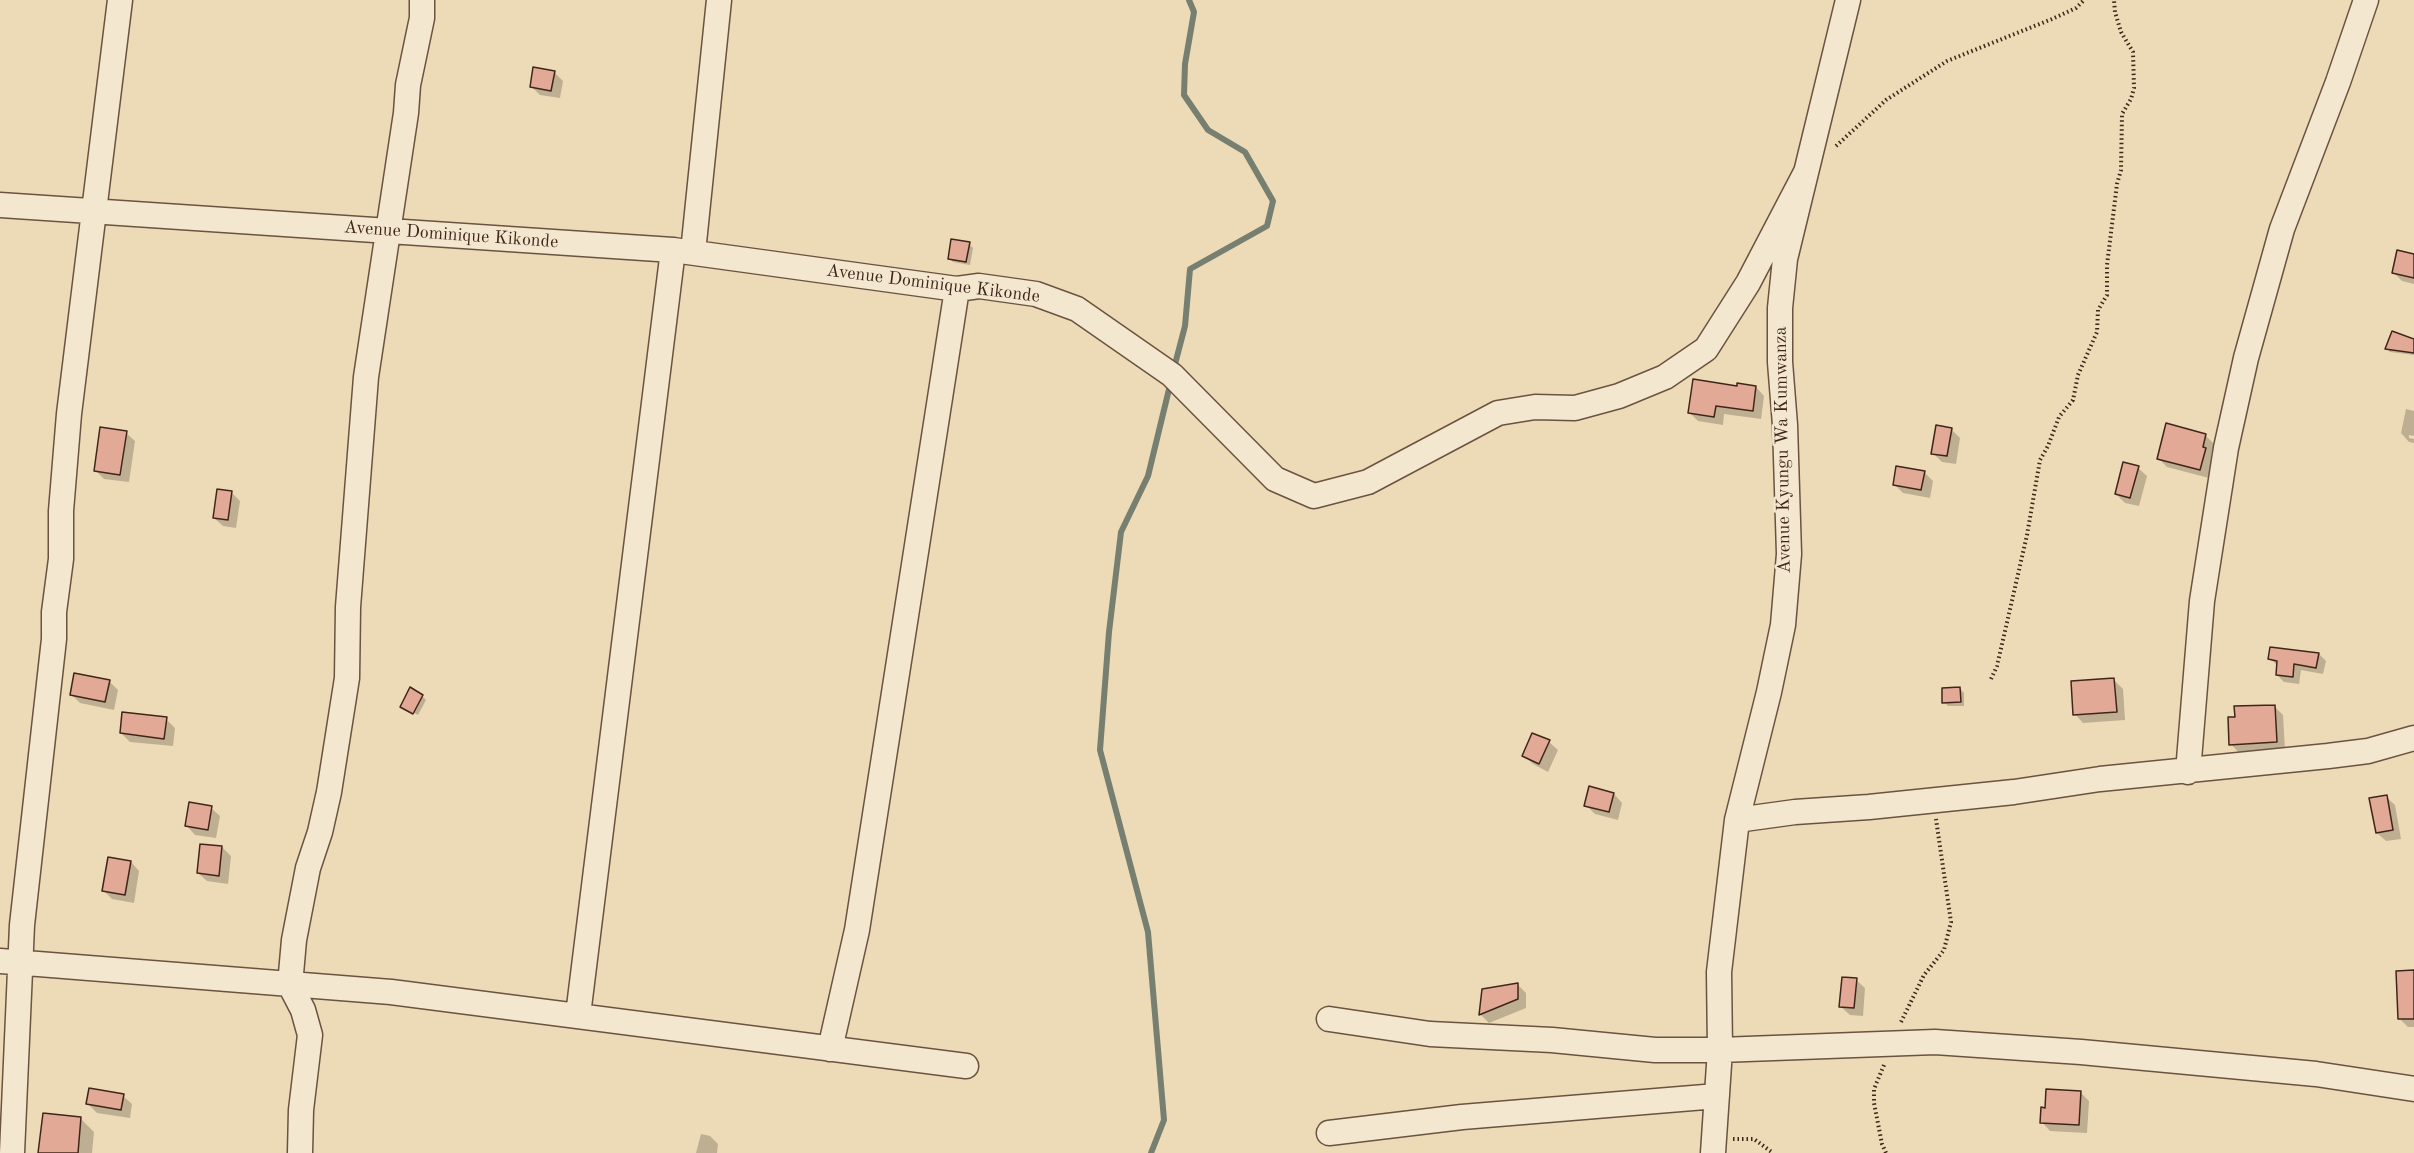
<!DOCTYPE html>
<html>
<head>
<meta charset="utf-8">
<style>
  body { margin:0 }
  canvas { display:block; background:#eddab6 }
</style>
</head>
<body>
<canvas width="2414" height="1153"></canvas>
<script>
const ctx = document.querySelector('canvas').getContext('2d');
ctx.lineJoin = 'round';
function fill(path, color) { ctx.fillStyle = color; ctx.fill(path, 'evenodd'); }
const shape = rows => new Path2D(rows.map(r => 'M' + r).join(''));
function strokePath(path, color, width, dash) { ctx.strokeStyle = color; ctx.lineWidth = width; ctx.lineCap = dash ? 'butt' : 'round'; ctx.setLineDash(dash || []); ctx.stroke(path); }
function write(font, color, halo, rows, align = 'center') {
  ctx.font = font + ' "Old Standard TT",serif'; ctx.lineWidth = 5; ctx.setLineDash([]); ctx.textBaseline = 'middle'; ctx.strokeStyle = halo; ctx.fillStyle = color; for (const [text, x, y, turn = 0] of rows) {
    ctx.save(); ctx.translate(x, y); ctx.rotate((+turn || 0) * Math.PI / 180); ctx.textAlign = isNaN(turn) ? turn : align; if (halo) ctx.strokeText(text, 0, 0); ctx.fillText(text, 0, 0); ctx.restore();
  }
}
fill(shape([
  [554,72,563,81,560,98,540,95,531,86],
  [969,244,973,248,970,265,953,262,949,258],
  [2414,256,2414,284,2402,281,2394,273],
  [2414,341,2414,355,2390,352,2387,349],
  [1756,387,1764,396,1761,419,1724,414,1723,425,1698,421,1689,412,1738,388],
  [2406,409,2414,411,2414,436,2409,435,2409,438,2414,439,2414,443,2409,442,2401,433],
  [1951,429,1960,438,1956,464,1942,462,1933,453],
  [126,433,135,441,129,482,104,479,95,470],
  [2205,435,2214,444,2211,455,2214,458,2209,478,2167,467,2159,459],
  [2138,468,2147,476,2139,506,2125,503,2116,494],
  [1924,472,1933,481,1930,498,1903,493,1894,484],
  [231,492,240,501,236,528,223,526,214,518],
  [2271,649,2319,654,2326,661,2323,674,2301,670,2299,684,2284,682,2277,675,2278,666,2269,658],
  [2114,680,2123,689,2125,720,2083,723,2075,714],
  [109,681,118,690,114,710,80,703,72,695],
  [1960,689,1964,693,1964,706,1948,706,1944,702],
  [422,696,426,700,418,715,404,707],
  [2274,706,2283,715,2285,750,2239,753,2231,744,2236,718],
  [166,719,175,728,173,746,130,742,121,733],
  [1549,742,1558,750,1548,772,1533,764,1524,756],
  [1614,794,1622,803,1618,820,1595,814,1586,805],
  [2386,797,2395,805,2401,839,2386,841,2377,833],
  [211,808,220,816,216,838,195,835,187,826],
  [222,847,231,856,228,884,207,881,198,873],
  [131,862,139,871,134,903,112,899,104,891],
  [2414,971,2414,1027,2408,1027,2399,1018],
  [1856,980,1865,988,1863,1016,1850,1015,1841,1007],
  [1518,985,1526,993,1526,1008,1489,1023,1480,1014],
  [2080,1092,2089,1101,2087,1133,2050,1131,2042,1122],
  [123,1096,132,1104,130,1118,97,1113,88,1104],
  [81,1119,94,1132,92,1153,40,1153],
  [701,1134,710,1136,718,1144,717,1153,696,1153]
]), '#0003');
strokePath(shape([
  [1174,368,1185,326,1190,269,1267,226,1273,201,1245,152,1208,130,1184,95,1185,64,1194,12,1189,0],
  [1151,1153,1164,1120,1148,932,1100,750,1109,632,1121,532,1148,476,1171,381]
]), '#767f70', 6);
const building = shape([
  [533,67,555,71,551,91,530,87,533,67],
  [951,239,970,242,966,262,948,259,951,239],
  [2397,250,2414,254,2414,278,2392,273,2397,250],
  [2392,331,2414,339,2414,353,2385,349,2392,331],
  [1693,379,1737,386,1737,383,1756,386,1753,411,1716,406,1714,417,1688,413,1693,379],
  [2166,423,2206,434,2203,447,2206,448,2200,470,2157,459,2166,423],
  [1936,425,1952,428,1947,456,1931,454,1936,425],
  [100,427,127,431,120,475,94,471,100,427],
  [2123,462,2139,466,2130,498,2115,494,2123,462],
  [1896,466,1925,471,1921,490,1893,485,1896,466],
  [217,489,232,491,228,520,213,518,217,489],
  [2270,647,2319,653,2316,668,2294,664,2293,677,2276,675,2277,661,2268,659,2270,647],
  [74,673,110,680,105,702,70,695,74,673],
  [2114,678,2117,712,2073,715,2071,681,2114,678],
  [410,687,423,695,413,714,400,707,410,687],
  [1960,687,1961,702,1942,703,1942,688,1960,687],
  [2275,705,2277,742,2229,745,2228,717,2235,717,2234,706,2275,705],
  [122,712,167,717,164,739,120,733,122,712],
  [1532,733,1550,740,1539,764,1522,756,1532,733],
  [1589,786,1614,793,1609,812,1584,806,1589,786],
  [2387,795,2393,830,2376,833,2369,798,2387,795],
  [189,802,212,806,208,830,185,826,189,802],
  [200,844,222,846,219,876,197,873,200,844],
  [108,857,131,861,125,895,102,891,108,857],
  [2414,970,2414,1019,2398,1019,2396,971,2414,970],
  [1842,977,1857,978,1854,1008,1839,1007,1842,977],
  [1518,983,1518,999,1479,1015,1482,989,1518,983],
  [89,1088,124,1094,121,1110,86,1104,89,1088],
  [2046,1089,2081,1091,2079,1125,2040,1123,2041,1107,2045,1108,2046,1089],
  [43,1113,81,1117,78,1153,38,1153,43,1113]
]);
fill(building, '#e2a997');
strokePath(building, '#40261a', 1.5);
const street = shape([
  [0,205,673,250,957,289,979,286,1036,294,1077,309,1172,375,1275,479,1314,496,1368,482,1498,413,1535,407,1575,408,1619,396,1665,377,1706,349,1748,283,1806,172],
  [693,252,719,0],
  [2188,772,2202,601,2226,448,2246,358,2282,229,2338,82,2366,0],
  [1737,820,1795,812,1869,807,2014,792,2100,779,2328,756,2368,751,2414,738],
  [0,961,391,992,966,1066],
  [578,1015,673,250],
  [1329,1019,1430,1034,1552,1040,1655,1050,1720,1050,1935,1042,2081,1052,2316,1074,2414,1089],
  [830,1049,857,930,957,289],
  [1329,1133,1462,1117,1717,1096],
  [12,1153,22,925,54,639,54,612,61,559,61,511,69,414,120,0],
  [300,1153,301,1110,310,1035,303,1010,290,985,294,940,308,868,320,832,329,792,347,678,348,607,366,377,406,113,408,85,422,18,422,0],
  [1713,1153,1720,1050,1719,972,1737,820,1769,692,1783,625,1789,554,1785,425,1780,362,1780,308,1785,259,1848,0]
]);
strokePath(street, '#6b5341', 27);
strokePath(shape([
  [1836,146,1886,100,1947,61,2052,19,2076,8,2084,0],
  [1991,679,1997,666,2027,535,2040,460,2048,446,2059,417,2073,400,2078,375,2097,332,2098,310,2107,295,2107,265,2117,184,2121,170,2122,114,2131,99,2134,88,2133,52,2121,32,2115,12,2114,0],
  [1901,1022,1924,975,1944,950,1951,922,1936,819],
  [1884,1065,1874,1089,1874,1103,1882,1144,1886,1153],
  [1733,1139,1754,1139,1773,1153]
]), '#40261a', 4, [1.5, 3]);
strokePath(street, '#f3e7d0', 24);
write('18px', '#40261a', '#f3e7d0', [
  ["Avenue Dominique Kikonde",451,235,4],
  ["Avenue Dominique Kikonde",933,284,7],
  ["Avenue Kyungu Wa Kumwanza",1783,450,-91]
]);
</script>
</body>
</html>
